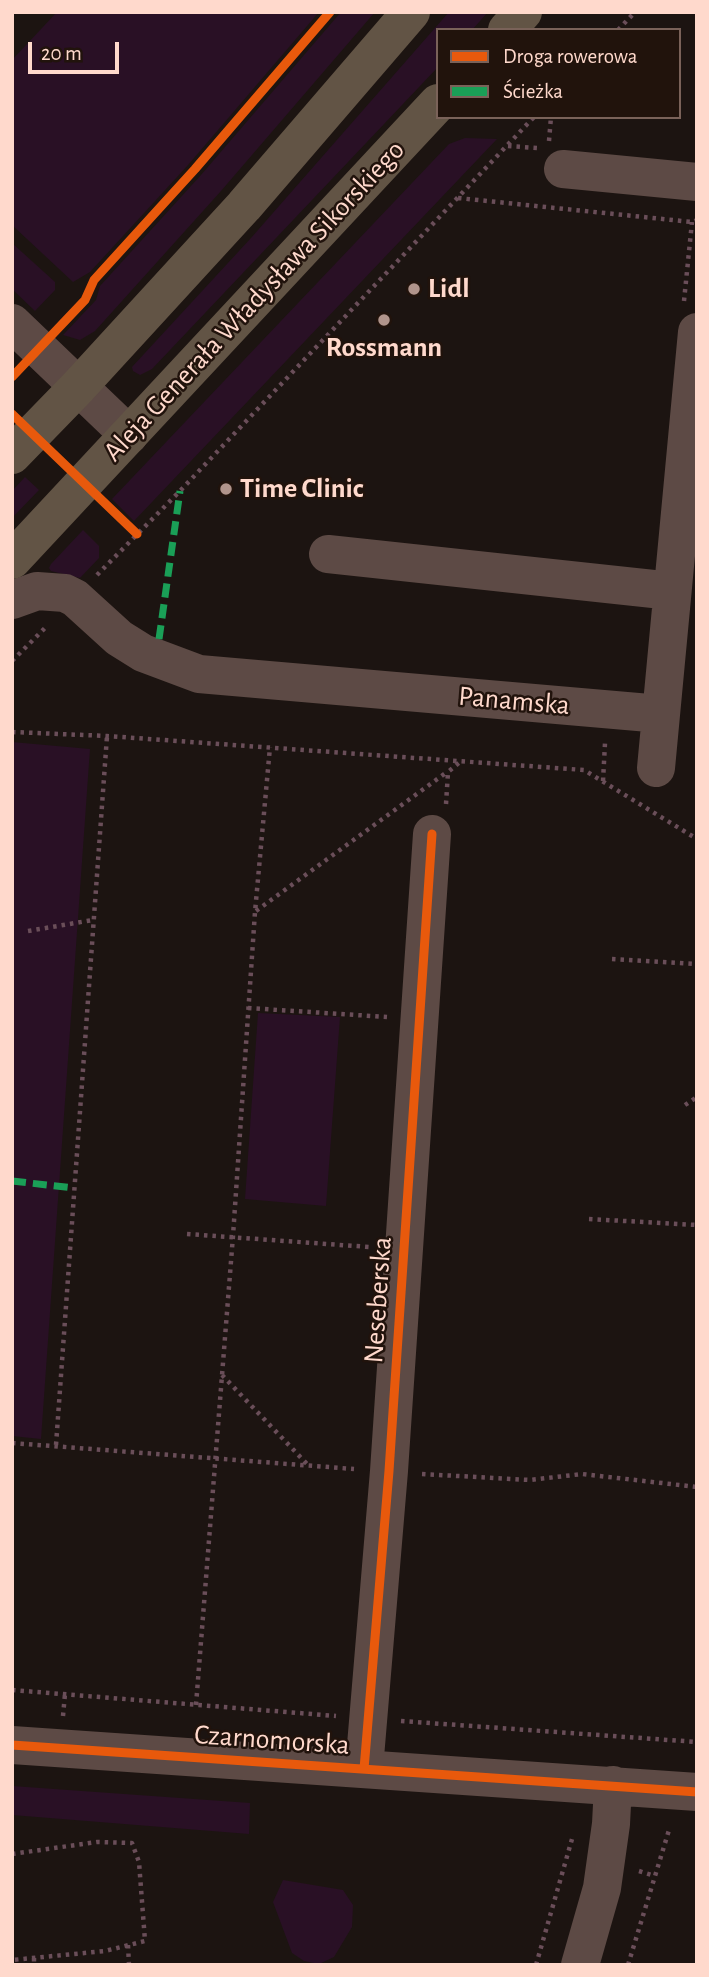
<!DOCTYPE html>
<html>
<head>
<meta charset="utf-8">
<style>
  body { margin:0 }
  #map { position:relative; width:709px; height:1977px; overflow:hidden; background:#1c1411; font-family:"Alegreya Sans",sans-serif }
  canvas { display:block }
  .frame { position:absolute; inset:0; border:14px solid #ffd9cc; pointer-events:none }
  .legend { position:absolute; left:436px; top:28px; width:245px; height:91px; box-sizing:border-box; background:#21130c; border:2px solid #7a6259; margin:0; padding:9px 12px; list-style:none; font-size:21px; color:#ffd9cc }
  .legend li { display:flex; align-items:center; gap:14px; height:35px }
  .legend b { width:35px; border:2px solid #7a6259 }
  .scale { position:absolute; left:28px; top:42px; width:91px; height:32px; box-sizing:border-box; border:4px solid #ffd9cc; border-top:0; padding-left:9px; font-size:21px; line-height:24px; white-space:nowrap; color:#ffd9cc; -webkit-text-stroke:5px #21130c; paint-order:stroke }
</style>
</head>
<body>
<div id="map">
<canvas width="709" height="1977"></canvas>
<div class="frame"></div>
<ul class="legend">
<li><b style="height:9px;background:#e8590c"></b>Droga rowerowa</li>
<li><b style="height:9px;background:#1a9f57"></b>Ścieżka</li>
</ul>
<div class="scale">20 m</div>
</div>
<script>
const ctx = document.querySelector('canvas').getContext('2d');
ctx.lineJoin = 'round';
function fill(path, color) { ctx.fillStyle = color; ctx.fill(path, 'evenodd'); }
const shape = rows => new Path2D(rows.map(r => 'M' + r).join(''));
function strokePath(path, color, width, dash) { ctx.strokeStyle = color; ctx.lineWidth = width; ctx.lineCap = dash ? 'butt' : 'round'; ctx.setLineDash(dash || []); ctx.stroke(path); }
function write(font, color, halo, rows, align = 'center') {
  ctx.font = font + ' "Alegreya Sans",sans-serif'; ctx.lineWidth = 5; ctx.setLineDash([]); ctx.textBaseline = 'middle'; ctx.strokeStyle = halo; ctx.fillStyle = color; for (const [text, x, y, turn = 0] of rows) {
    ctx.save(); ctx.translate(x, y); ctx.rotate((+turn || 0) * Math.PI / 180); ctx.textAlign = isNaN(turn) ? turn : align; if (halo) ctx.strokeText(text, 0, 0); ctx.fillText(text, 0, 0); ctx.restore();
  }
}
fill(shape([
  [57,12,319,12,188,165,90,272,73,282,12,225,12,60],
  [341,12,375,12,221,191,95,331,80,340,63,335,96,300,100,286,201,175],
  [449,12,488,12,472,30,438,30,438,67,152,369,140,375,133,371,132,367,251,238],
  [465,138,497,139,134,521,112,499,449,144],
  [12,243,55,282,55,290,35,311,12,289],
  [25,477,39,490,12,518,12,491],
  [83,530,99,546,99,558,80,578,51,571,49,568,51,564],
  [12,742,90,749,41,1439,12,1436],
  [258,1013,340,1017,326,1206,245,1199],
  [12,1786,250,1803,249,1834,12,1815],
  [283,1880,343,1890,353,1905,352,1927,334,1957,319,1964,304,1961,292,1953,273,1902]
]), '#291025');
strokePath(shape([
  [618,30,635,12],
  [549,141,551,117],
  [508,146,537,148],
  [458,198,692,222,697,220],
  [684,301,692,222],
  [97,575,180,491,534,117],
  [12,661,47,626],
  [12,732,107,736,584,770,697,839],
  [603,781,605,743],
  [446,804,448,772,460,762],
  [256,911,447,772],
  [28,931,93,920],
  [612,959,697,964],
  [248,1008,387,1017],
  [685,1105,697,1097],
  [589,1219,697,1225],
  [187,1234,369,1247],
  [222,1375,307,1464],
  [12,1443,354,1469],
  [56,1445,107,736],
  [422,1474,530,1480,582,1474,697,1487],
  [12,1690,336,1716],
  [196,1705,233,1236,255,912,270,747],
  [63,1716,65,1694],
  [401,1721,697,1742],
  [12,1854,97,1842,132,1843,139,1862,145,1941,105,1951,12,1960],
  [639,1871,655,1876],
  [128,1945,129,1965],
  [34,1958,34,1965],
  [536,1965,572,1839],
  [628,1965,669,1830]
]), '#6a4e59', 4.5, [3.5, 5]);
strokePath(shape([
  [563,169,697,182],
  [12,323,129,435],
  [328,554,672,591],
  [12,600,37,591,65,593,75,598,119,638,143,653,199,674,661,714],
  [656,768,697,332],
  [12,1745,697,1792],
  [364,1769,389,1471,432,834],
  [580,1965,602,1888,611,1824,613,1785]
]), '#5d4a45', 38);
strokePath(shape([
  [507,30,523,12],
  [12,455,78,387,244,206,411,12],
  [12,560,438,103]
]), '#625445', 38);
strokePath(shape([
  [159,639,180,491],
  [12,1181,74,1188]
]), '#1a9f57', 7, [14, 7]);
strokePath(shape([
  [12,377,85,300,94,280,195,169,330,12],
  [12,414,137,534],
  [12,1745,697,1792],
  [364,1769,389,1471,432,834]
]), '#e8590c', 9);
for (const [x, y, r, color] of [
  [414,289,7,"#b0948b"],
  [384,320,7,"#b0948b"],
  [226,489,7,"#b0948b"]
]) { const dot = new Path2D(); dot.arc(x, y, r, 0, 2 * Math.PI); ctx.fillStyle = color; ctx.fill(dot); strokePath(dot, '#21130c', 2.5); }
write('bold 28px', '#ffd9cc', '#21130c', [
  ["Lidl",428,289],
  ["Rossmann",384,348,"center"],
  ["Time Clinic",240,489]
], 'left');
write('28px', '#ffd9cc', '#21130c', [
  ["Aleja Generała Władysława Sikorskiego",254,301,-47],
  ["Panamska",514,701,5],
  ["Neseberska",378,1300,-86],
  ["Czarnomorska",272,1740,4]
]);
</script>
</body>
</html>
